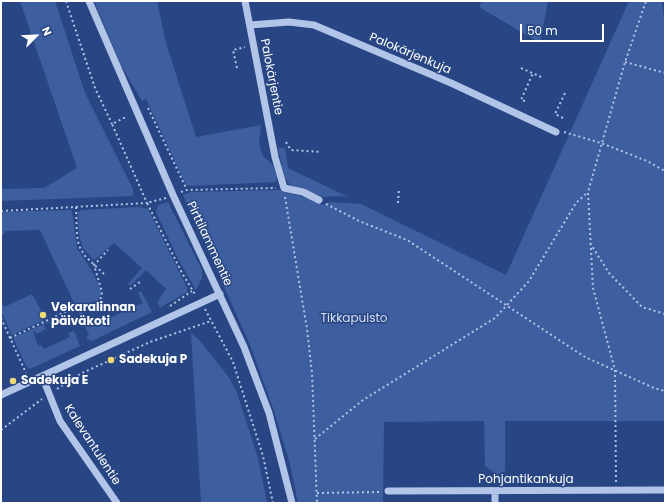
<!DOCTYPE html>
<html>
<head>
<meta charset="utf-8">
<style>
  body { margin:0 }
  #map { position:relative; width:666px; height:504px; overflow:hidden; background:#284683; font-family:Poppins,sans-serif }
  canvas { display:block }
  .frame { position:absolute; inset:0; border:2px solid #fff; pointer-events:none }
  .north { position:absolute; left:16px; top:16px; width:40px; height:40px; -webkit-text-stroke:3px #284683; paint-order:stroke; rotate:66deg; font-size:11px; font-weight:700; line-height:16px; text-align:center; color:#fff }
  .north::after { content:''; display:block; margin:auto; width:14px; height:18px; background:#fff; clip-path:polygon(50% 0,100% 100%,50% 72%,0 100%) }
  .scale { position:absolute; left:520px; top:24px; width:84px; height:18px; box-sizing:border-box; border:2px solid #fff; border-top:0; padding-left:5px; font-size:12px; line-height:14px; white-space:nowrap; color:#fff; -webkit-text-stroke:3px #284683; paint-order:stroke }
</style>
</head>
<body>
<div id="map">
<canvas width="666" height="504"></canvas>
<div class="frame"></div>
<div class="north">N</div>
<div class="scale">50 m</div>
</div>
<script>
const ctx = document.querySelector('canvas').getContext('2d');
ctx.lineJoin = 'round';
function fill(path, color) { ctx.fillStyle = color; ctx.fill(path, 'evenodd'); }
const shape = rows => new Path2D(rows.map(r => 'M' + r).join(''));
function strokePath(path, color, width, dash) { ctx.strokeStyle = color; ctx.lineWidth = width; ctx.lineCap = dash ? 'butt' : 'round'; ctx.setLineDash(dash || []); ctx.stroke(path); }
function write(font, color, halo, rows, align = 'center') {
  ctx.font = font + ' Poppins,sans-serif'; ctx.lineWidth = 3; ctx.setLineDash([]); ctx.textBaseline = 'middle'; ctx.strokeStyle = halo; ctx.fillStyle = color; for (const [text, x, y, turn = 0] of rows) {
    ctx.save(); ctx.translate(x, y); ctx.rotate((+turn || 0) * Math.PI / 180); ctx.textAlign = isNaN(turn) ? turn : align; if (halo) ctx.strokeText(text, 0, 0); ctx.fillText(text, 0, 0); ctx.restore();
  }
}
fill(shape([
  [20,1,55,1,85,93,133,189,133,196,1,201,1,189,44,188,77,168],
  [94,1,157,1,166,43,196,137,261,125,259,144,263,156,273,165,277,177,276,182,191,186,186,185,146,99,142,101,121,65],
  [482,1,548,1,540,43,479,7],
  [629,1,662,1,665,28,665,421,505,421,505,471,497,475,485,466,484,421,384,422,383,503,298,503,290,464,274,411,250,345,183,195,191,192,279,190,307,198,323,205,330,202,361,204,506,275],
  [278,148,285,148,288,168,348,197,336,196,323,197,290,185,284,176],
  [168,202,202,270,202,278,196,290,178,259,156,212,158,205],
  [140,207,148,209,187,288,187,292,160,308,157,302,166,289,146,270,130,286,128,284,142,268,114,243,94,260,83,248,79,235,78,212,81,210],
  [72,210,77,248,90,268,101,289,101,295,98,299,88,304,89,307,82,310,90,327,143,303,138,293,141,291,152,312,92,341,87,339,86,337,89,335,40,230,6,231,1,238,1,212],
  [32,294,46,319,12,335,1,311,1,302,4,307],
  [50,321,50,322,44,325,46,329,36,334,35,331,33,332,38,346,41,345,44,349,70,337,68,333,74,331,80,346,30,369,26,366,13,338],
  [191,333,200,341,228,376,236,390,258,458,267,503,201,503]
]), '#3d5e9f');
strokePath(shape([
  [66,1,95,88,112,124],
  [625,62,665,73],
  [237,68,233,50,245,47],
  [521,68,541,77],
  [525,101,521,100,533,73],
  [148,108,187,190],
  [563,118,555,114,566,91],
  [564,132,601,143,647,161,665,171],
  [286,142,291,150,321,152],
  [181,192,187,190,276,188],
  [285,197,307,329,312,373,317,503],
  [166,198,147,203,182,273,196,296],
  [398,203,399,188],
  [326,204,359,221,407,240,585,357,654,388,665,391],
  [76,207,77,236,79,246,85,256,105,275],
  [1,211,147,203,112,124,126,117],
  [590,243,609,273,642,307,665,314],
  [130,289,140,282],
  [96,302,101,298,102,292,94,265,108,250],
  [170,306,192,291],
  [205,309,233,362,263,456,273,503],
  [1,318,26,373],
  [10,338,69,310],
  [57,389,80,374,150,342,211,321],
  [1,430,42,399],
  [315,439,363,400,495,318,529,281,576,203,588,192],
  [616,482,615,370,593,288,588,192,625,62,646,1],
  [317,493,380,492]
]), '#b2c4e7', 2, [2, 3]);
strokePath(shape([
  [89,1,173,195,244,347,269,413,292,503],
  [245,1,275,157,284,188,303,192,319,200],
  [250,25,289,22,314,25,451,83,556,132],
  [42,376,60,421,117,503],
  [1,395,220,294],
  [388,491,665,490],
  [495,491,495,503]
]), '#b2c4e7', 7);
for (const [x, y, r, color] of [
  [43,315,4,"#eed978"],
  [111,360,4,"#eed978"],
  [13,381,4,"#eed978"]
]) { const dot = new Path2D(); dot.arc(x, y, r, 0, 2 * Math.PI); ctx.fillStyle = color; ctx.fill(dot); strokePath(dot, '#284683', 1.5); }
write('12px', '#fff', '#284683', [
  ["Palokärjenkuja",410,54,23],
  ["Palokärjentie",271,77,79],
  ["Pirttilammentie",209,244,65],
  ["Kalevantulentie",92,445,57],
  ["Pohjantikankuja",526,480]
]);
write('bold 12px', '#fff', '#284683', [
  ["Vekaralinnan",51,308],
  ["päiväkoti",51,322],
  ["Sadekuja P",119,360],
  ["Sadekuja E",21,381]
], 'left');
write('12px', '#d5e0f5', '#284683', [
  ["Tikkapuisto",354,319]
]);
</script>
</body>
</html>
